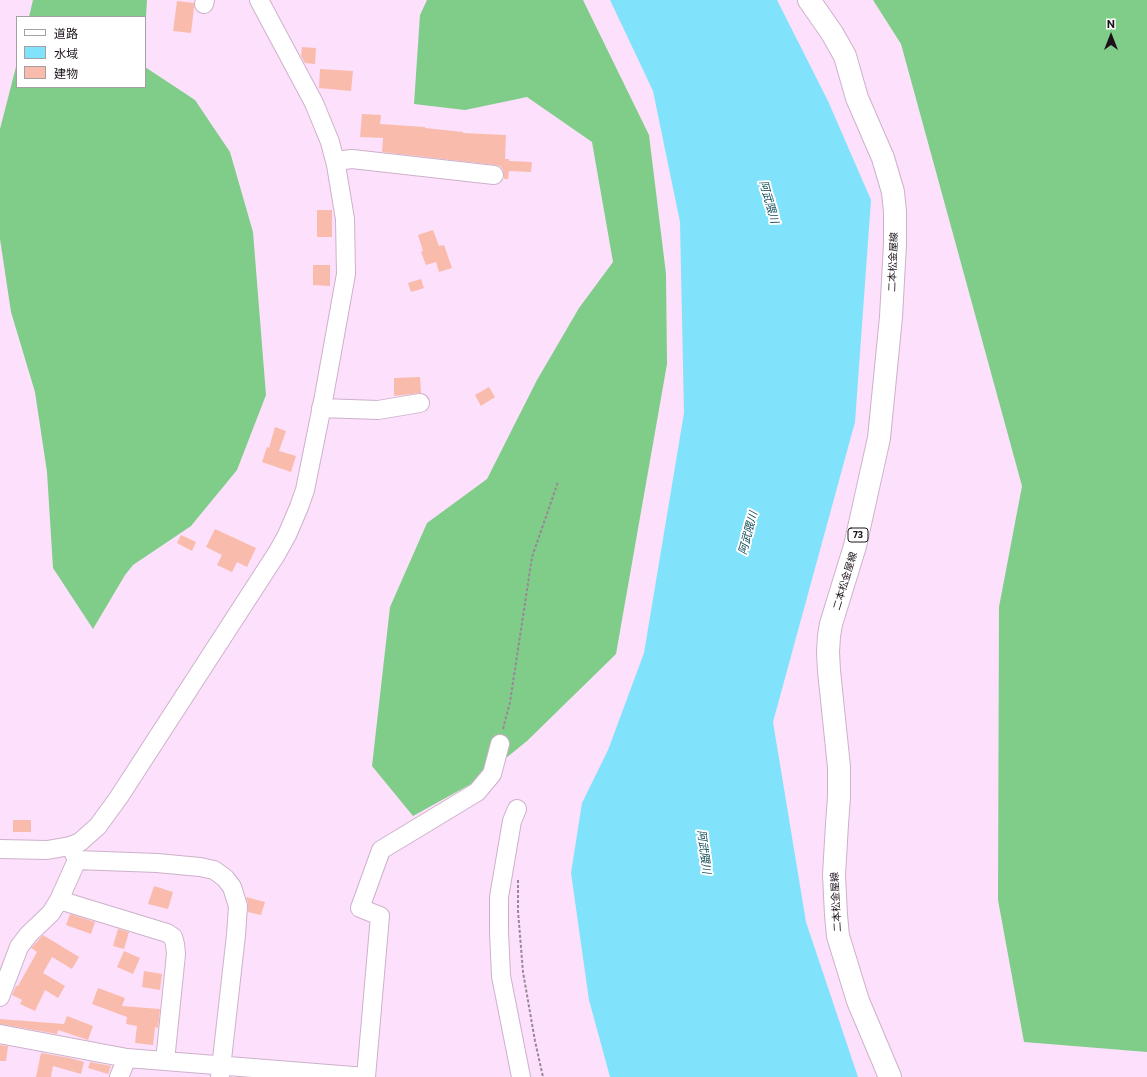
<!DOCTYPE html>
<html>
<head>
<meta charset="utf-8">
<style>
  body { margin:0 }
  #map { position:relative; width:1147px; height:1077px; overflow:hidden; background:#fde0fb; font-family:Commissioner,"Noto Sans JP",sans-serif }
  canvas { display:block }
  .legend { position:absolute; left:16px; top:16px; width:130px; height:72px; box-sizing:border-box; background:#fff; border:1px solid #a4a0a4; margin:0; padding:5px 7px; list-style:none; font-size:12px; color:#1c121b }
  .legend li { display:flex; align-items:center; gap:8px; height:20px }
  .legend b { width:20px; border:1px solid #a4a0a4 }
  .north { position:absolute; left:1091px; top:16px; width:40px; height:40px; -webkit-text-stroke:3px #fff; paint-order:stroke; rotate:0deg; font-size:11px; font-weight:700; line-height:16px; text-align:center; color:#1c121b }
  .north::after { content:''; display:block; margin:auto; width:14px; height:18px; background:#1c121b; clip-path:polygon(50% 0,100% 100%,50% 72%,0 100%) }
</style>
</head>
<body>
<div id="map">
<canvas width="1147" height="1077"></canvas>
<ul class="legend">
<li><b style="height:5px;background:#fff"></b>道路</li>
<li><b style="height:11px;background:#80e3fb"></b>水域</li>
<li><b style="height:11px;background:#f9bcac"></b>建物</li>
</ul>
<div class="north">N</div>
</div>
<script>
const ctx = document.querySelector('canvas').getContext('2d');
ctx.lineJoin = 'round';
function fill(path, color) { ctx.fillStyle = color; ctx.fill(path, 'evenodd'); }
const shape = rows => new Path2D(rows.map(r => 'M' + r).join(''));
function strokePath(path, color, width, dash) { ctx.strokeStyle = color; ctx.lineWidth = width; ctx.lineCap = dash ? 'butt' : 'round'; ctx.setLineDash(dash || []); ctx.stroke(path); }
function write(font, color, halo, rows, align = 'center') {
  ctx.font = font + ' Commissioner,"Noto Sans JP",sans-serif'; ctx.lineWidth = 4; ctx.setLineDash([]); ctx.textBaseline = 'middle'; ctx.strokeStyle = halo; ctx.fillStyle = color; for (const [text, x, y, turn = 0] of rows) {
    ctx.save(); ctx.translate(x, y); ctx.rotate((+turn || 0) * Math.PI / 180); ctx.textAlign = isNaN(turn) ? turn : align; if (halo) ctx.strokeText(text, 0, 0); ctx.fillText(text, 0, 0); ctx.restore();
  }
}
fill(shape([
  [33,0,147,0,145,33,145,17,29,17],
  [427,0,583,0,649,135,666,274,667,364,616,654,527,741,480,779,413,816,372,766,390,607,427,523,487,479,537,380,579,308,613,262,592,142,527,97,465,110,414,104,420,15],
  [873,0,1147,0,1147,1052,1024,1042,998,900,999,607,1022,486,901,44],
  [17,63,17,87,145,87,145,67,195,100,230,152,253,232,266,395,237,470,191,526,133,565,125,575,93,629,53,568,47,472,35,392,11,312,0,239,0,129]
]), '#7fcd89');
fill(shape([
  [610,0,777,0,828,101,871,200,855,422,773,722,806,922,858,1077,610,1077,589,1000,571,873,582,803,608,750,644,653,684,413,680,222,653,91]
]), '#80e3fb');
fill(shape([
  [177,1,194,3,194,8,191,33,173,31],
  [302,47,316,48,315,64,305,63,301,56],
  [320,69,353,71,351,91,319,88],
  [362,114,381,115,380,124,425,127,425,128,463,132,463,133,506,135,505,159,509,159,509,161,532,162,531,172,509,171,508,179,504,179,504,176,503,170,500,166,495,165,382,152,383,138,360,137],
  [317,210,332,210,332,237,317,237],
  [433,230,439,246,444,245,452,268,439,272,436,262,426,265,421,252,423,251,418,235],
  [313,265,330,265,330,286,313,285],
  [421,279,424,288,411,292,408,283],
  [420,377,421,393,394,396,394,378],
  [489,387,495,397,481,406,475,395],
  [275,427,286,431,279,451,296,456,291,472,262,462,267,447,269,448],
  [215,529,256,548,247,567,237,562,232,572,217,565,222,555,206,547],
  [181,535,196,542,192,551,177,543],
  [13,820,31,820,31,832,13,832],
  [154,886,173,892,168,909,148,904],
  [246,897,265,902,261,915,248,912,248,903],
  [70,914,95,922,91,934,66,925],
  [118,929,129,932,124,949,113,946],
  [43,935,79,957,72,969,52,957,43,973,65,986,58,998,45,990,35,1011,20,1004,22,1000,12,995,16,986,18,986,37,952,31,948],
  [124,951,140,958,133,974,117,967],
  [144,971,162,974,160,990,142,987],
  [98,988,125,998,122,1006,160,1009,158,1028,155,1027,153,1045,135,1043,137,1026,126,1024,127,1017,92,1004],
  [67,1016,93,1026,88,1040,58,1030,57,1034,0,1024,0,1019,64,1024],
  [0,1045,8,1046,6,1061,0,1061],
  [41,1053,70,1058,84,1062,81,1074,53,1066,51,1077,36,1077],
  [90,1062,111,1066,108,1074,88,1068]
]), '#f9bcac');
const minor = shape([
  [204,4,205,0],
  [335,161,352,159,494,175],
  [321,408,378,410,420,403],
  [517,809,512,821,499,897,499,932,501,976,521,1077],
  [0,849,47,850,70,846,80,842,98,826,119,797,277,553,287,535,299,507,305,490,324,396,346,274,345,219,336,165,330,142,314,103,259,0],
  [77,860,157,863,200,867,214,870,225,878,232,887,238,906,236,935,220,1077],
  [59,900,167,933,173,937,175,944,176,954,165,1061],
  [0,997,19,947,28,935,51,913,59,900,77,860,72,849],
  [0,1034,127,1058,366,1077],
  [119,1077,127,1058],
  [366,1077,380,916,360,908,381,850,477,792,492,774,500,744]
]);
const major = shape([
  [809,0,832,33,845,56,857,98,883,158,893,192,895,212,895,244,891,317,879,438,855,546,831,624,829,636,828,652,829,671,839,767,839,797,837,824,834,875,836,915,838,936,858,1001,890,1077]
]);
strokePath(minor, '#cdb1cb', 20);
strokePath(major, '#cdb1cb', 24);
strokePath(shape([
  [503,729,510,702,532,557,558,482],
  [518,880,518,911,523,972,535,1041,543,1077]
]), '#9b8699', 2, [3, 2]);
strokePath(minor, '#fff', 18);
strokePath(major, '#fff', 22);
for (const [x, y, w] of [
  [858,535,20]
]) { const box = new Path2D(); box.roundRect(x - w / 2, y - 7, w, 14, 3); ctx.fillStyle = '#fff'; ctx.fill(box); strokePath(box, '#1c121b', 1); }
write('bold 9px', '#1c121b', null, [
  ["73",858,535]
]);
write('10px', '#1c121b', '#fff', [
  ["二本松金屋線",893,262,-88],
  ["二本松金屋線",845,581,-73],
  ["二本松金屋線",836,902,-93]
]);
write('italic 11px', '#0f4b58', '#fff', [
  ["阿武隈川",769,202,74],
  ["阿武隈川",748,533,-75],
  ["阿武隈川",704,852,83]
]);
</script>
</body>
</html>
